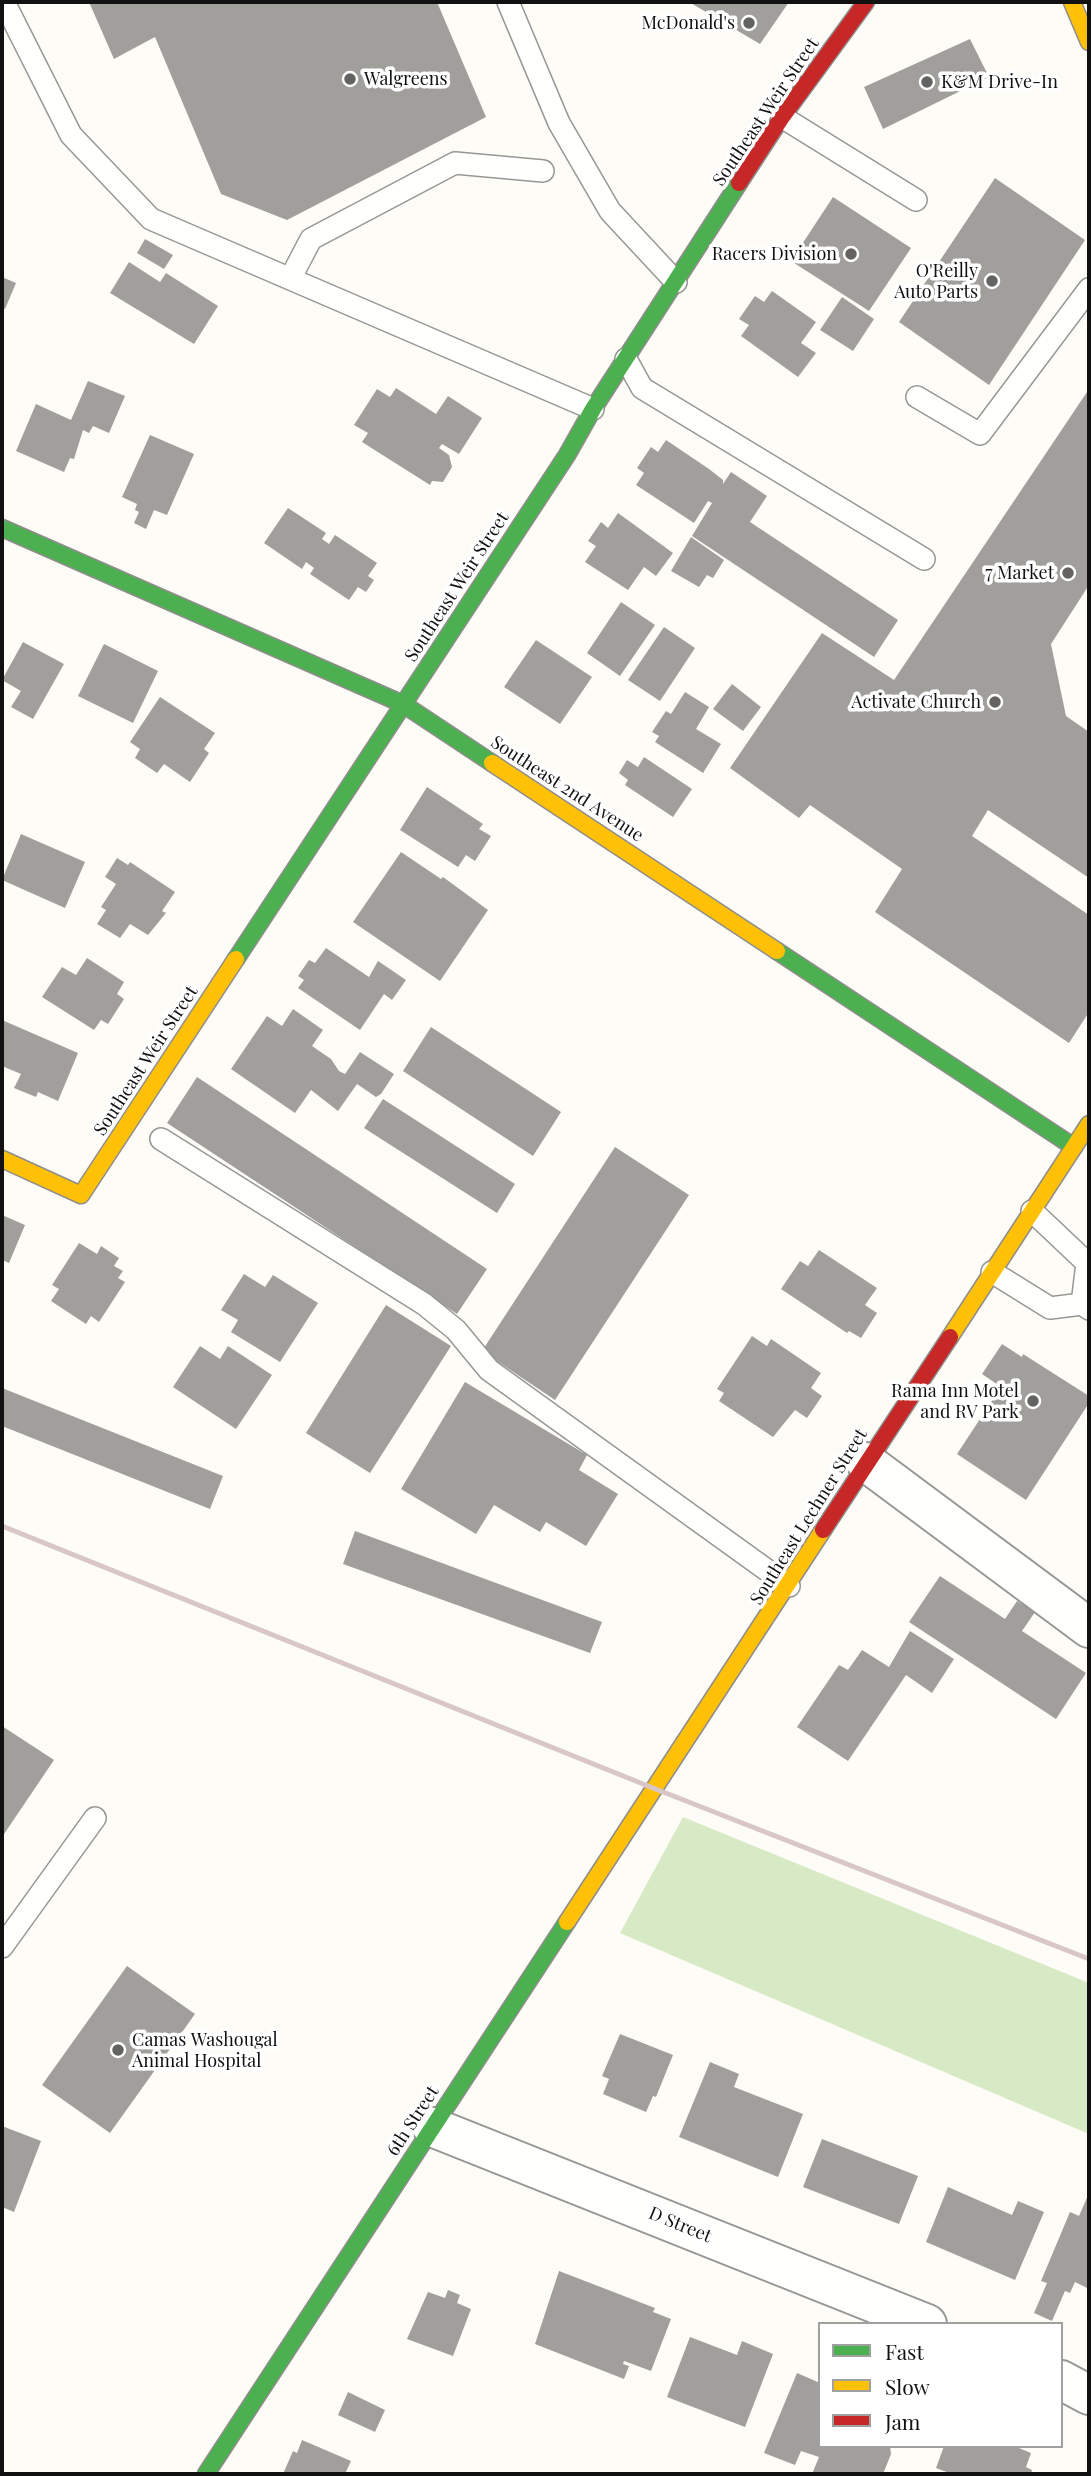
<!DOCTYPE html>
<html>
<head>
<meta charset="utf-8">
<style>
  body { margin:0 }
  #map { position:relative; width:1091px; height:2476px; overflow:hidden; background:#fdfcf7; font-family:"Playfair Display",serif }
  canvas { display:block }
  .frame { position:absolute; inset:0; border:4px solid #111; pointer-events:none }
  .legend { position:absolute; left:818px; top:2322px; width:245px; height:126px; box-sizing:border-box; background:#fff; border:2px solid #a0a0a0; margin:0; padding:9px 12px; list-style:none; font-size:21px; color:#111 }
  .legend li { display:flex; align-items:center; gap:14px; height:35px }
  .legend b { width:35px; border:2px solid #a0a0a0 }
</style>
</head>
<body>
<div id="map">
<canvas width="1091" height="2476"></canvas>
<div class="frame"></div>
<ul class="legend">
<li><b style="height:9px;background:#4caf50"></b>Fast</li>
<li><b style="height:9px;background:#ffc107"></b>Slow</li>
<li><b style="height:9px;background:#c62828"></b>Jam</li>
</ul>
</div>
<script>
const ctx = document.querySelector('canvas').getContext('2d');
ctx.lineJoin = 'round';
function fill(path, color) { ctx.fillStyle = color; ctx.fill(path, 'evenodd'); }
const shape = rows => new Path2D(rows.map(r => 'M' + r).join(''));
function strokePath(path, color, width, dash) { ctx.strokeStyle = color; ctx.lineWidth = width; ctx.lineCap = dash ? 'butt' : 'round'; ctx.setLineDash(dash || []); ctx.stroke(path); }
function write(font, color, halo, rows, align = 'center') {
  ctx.font = font + ' "Playfair Display",serif'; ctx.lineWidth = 7; ctx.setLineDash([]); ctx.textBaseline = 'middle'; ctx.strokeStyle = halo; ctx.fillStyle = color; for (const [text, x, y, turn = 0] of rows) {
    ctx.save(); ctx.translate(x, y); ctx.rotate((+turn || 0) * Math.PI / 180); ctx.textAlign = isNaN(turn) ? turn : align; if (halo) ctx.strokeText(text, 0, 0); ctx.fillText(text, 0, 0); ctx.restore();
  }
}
fill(shape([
  [683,1817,1089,1983,1089,2134,620,1933]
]), '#d8eac5');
fill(shape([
  [89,2,437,2,486,117,287,220,221,194,155,37,114,59],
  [689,2,789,2,760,44],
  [970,39,989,77,883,129,864,87],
  [995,178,1085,240,989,385,899,322],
  [833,197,911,248,869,311,791,261],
  [145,239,173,255,164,269,137,253],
  [129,262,160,282,166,273,218,306,194,344,110,293],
  [2,277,16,283,5,309,2,307],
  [772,291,816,322,801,343,816,353,798,377,741,336,749,325,739,319,755,296,764,302],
  [842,297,874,319,853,351,820,330],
  [88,381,125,396,109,433,93,426,89,433,83,430,74,459,70,458,64,472,16,451,36,404,71,420],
  [396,388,436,414,448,396,482,418,459,454,442,444,439,448,449,455,452,467,443,482,432,481,430,485,362,442,368,433,354,425,377,389,390,397],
  [1089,389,1089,585,1051,644,1066,716,1089,732,1089,878,988,810,972,836,1089,915,1089,1012,1069,1043,875,912,902,869,810,805,799,818,730,768,822,633,894,680],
  [150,435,194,454,167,515,154,510,146,529,134,523,139,512,135,510,137,504,122,497],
  [666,440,709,469,723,480,723,484,731,472,767,496,750,522,898,620,874,657,692,536,712,503,708,501,694,523,636,485,644,473,637,468,651,447,658,452],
  [288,508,326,533,322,539,329,544,335,535,377,563,368,576,374,580,366,592,358,587,349,600,310,574,314,568,306,562,302,569,264,543],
  [618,513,673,553,656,576,644,567,628,590,585,562,596,546,588,541,601,522,608,528],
  [691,537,724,560,713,578,707,575,699,587,671,571],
  [621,602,655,625,620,676,587,653],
  [664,627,695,648,660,701,628,680],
  [536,640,592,677,560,724,504,687],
  [23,642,64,664,33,719,11,707,21,691,2,680],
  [104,644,158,671,133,723,78,696],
  [732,684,761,707,743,731,713,709],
  [685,692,709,707,696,729,721,744,703,773,655,742,659,736,652,732,666,711,671,714],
  [160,697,215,733,204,749,209,753,190,782,164,764,157,773,135,758,140,749,130,742],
  [644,757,692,789,673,817,625,785,628,780,619,773,627,760,638,767],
  [427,787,483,824,479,829,491,836,475,861,466,855,458,867,400,830],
  [21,834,85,862,65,908,2,880],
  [401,852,441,879,443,877,488,910,440,981,353,922],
  [117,858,128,865,130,862,175,892,162,911,166,913,148,935,130,924,120,938,97,924,106,910,101,907,116,884,105,877],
  [326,948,369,977,378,961,406,980,392,1000,384,994,360,1030,298,988,304,980,298,976,309,960,315,963],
  [87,958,124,982,117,994,124,999,108,1024,101,1020,94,1030,42,997,62,967,76,975],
  [293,1009,323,1030,312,1046,331,1059,339,1071,345,1074,360,1052,394,1074,381,1094,376,1097,357,1084,338,1111,311,1090,295,1113,231,1069,267,1016,282,1026],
  [2,1020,78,1053,58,1101,38,1092,36,1097,14,1088,21,1074,2,1066],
  [431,1027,561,1112,533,1156,403,1071],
  [197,1077,487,1269,457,1314,167,1123],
  [383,1099,515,1184,497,1213,364,1128],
  [615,1147,689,1195,555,1400,482,1351],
  [2,1215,25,1225,9,1263,2,1260],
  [79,1243,97,1254,101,1246,119,1258,114,1266,123,1271,118,1278,125,1282,99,1322,91,1316,86,1324,51,1301,59,1289,52,1285],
  [819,1250,877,1288,865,1305,877,1313,861,1338,849,1331,847,1333,781,1289,800,1261,808,1266],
  [244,1274,265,1287,273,1275,318,1303,280,1362,231,1332,238,1320,221,1310],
  [386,1305,451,1346,370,1473,306,1433],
  [752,1336,767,1346,771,1339,821,1373,811,1388,822,1396,807,1418,795,1410,773,1437,719,1401,724,1393,717,1389],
  [1002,1344,1022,1357,1023,1354,1089,1396,1089,1403,1026,1500,957,1454,1001,1387,982,1374],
  [200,1346,220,1359,228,1346,272,1375,236,1429,173,1387],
  [465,1382,587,1455,579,1470,618,1494,586,1546,546,1522,540,1532,494,1505,476,1534,401,1489],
  [2,1388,223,1476,210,1509,2,1426],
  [355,1531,602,1622,590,1653,343,1564],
  [940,1576,1005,1619,1017,1601,1035,1612,1022,1631,1086,1673,1056,1719,909,1622],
  [910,1631,954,1659,932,1693,906,1675,848,1761,797,1727,839,1665,848,1670,862,1650,889,1667],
  [2,1726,54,1760,2,1837],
  [127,1966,195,2014,110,2133,42,2085],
  [620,2034,673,2055,656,2097,653,2096,646,2112,603,2094,609,2079,602,2076],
  [710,2062,739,2074,734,2087,803,2114,778,2177,679,2137],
  [2,2126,41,2141,14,2212,2,2207],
  [822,2139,918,2176,899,2224,803,2187],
  [948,2187,1012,2215,1018,2201,1044,2212,1015,2280,926,2242],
  [1089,2193,1089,2289,1075,2282,1070,2293,1065,2291,1052,2321,1034,2313,1047,2283,1041,2281,1070,2212,1079,2216],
  [559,2271,655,2308,653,2312,671,2319,651,2371,624,2361,623,2364,629,2366,624,2379,535,2344],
  [448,2290,460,2295,457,2303,471,2309,453,2356,407,2339,428,2292,445,2298],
  [690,2337,737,2355,742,2341,773,2354,745,2427,667,2397],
  [797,2373,820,2383,820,2446,890,2446,891,2454,883,2474,812,2474,819,2457,801,2451,795,2465,764,2453],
  [348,2392,385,2410,375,2432,338,2415],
  [302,2440,351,2461,345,2474,283,2474,293,2451,297,2453],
  [944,2446,1014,2446,1031,2453,1026,2467,1032,2470,1031,2474,952,2474,936,2468]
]), '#a19f9c');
const lane = shape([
  [4,2,71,135,151,219,593,409],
  [508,2,559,123,610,211,676,282],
  [782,117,916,200],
  [290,279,311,239,455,163,543,171],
  [626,359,642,388,924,559],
  [917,397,980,434,1089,289],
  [161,1139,424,1304,456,1330,489,1370,789,1586],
  [1032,1211,1087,1263,1082,1304],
  [992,1272,1050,1308,1082,1304,1089,1309],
  [2,1947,95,1818]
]);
const street = shape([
  [866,1462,1089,1628],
  [432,2127,927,2324],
  [1061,2380,1089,2395]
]);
const fast = shape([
  [2,528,403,704,492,763],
  [777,951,1074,1147],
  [236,959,567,455,593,409,739,183],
  [206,2474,567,1922]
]);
const slow = shape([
  [1072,2,1089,42],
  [492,763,777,951],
  [2,1159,81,1195,236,959],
  [950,1337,1089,1124],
  [567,1922,823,1530]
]);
const jam = shape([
  [739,183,782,117,866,2],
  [823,1530,950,1337]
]);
strokePath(lane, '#979795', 24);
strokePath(street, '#979795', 42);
strokePath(fast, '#8e8d8b', 19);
strokePath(slow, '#8e8d8b', 19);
strokePath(jam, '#8e8d8b', 19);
strokePath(lane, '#fffffe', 21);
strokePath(street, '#fffffe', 38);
strokePath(fast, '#4caf50', 16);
strokePath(slow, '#ffc107', 16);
strokePath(jam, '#c62828', 16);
strokePath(shape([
  [2,1526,653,1788,1089,1959]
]), '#d9c6c7', 5);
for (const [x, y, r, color] of [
  [749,23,7,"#646362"],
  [350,79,7,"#646362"],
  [927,82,7,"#646362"],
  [851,254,7,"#646362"],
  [992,281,7,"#646362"],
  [1068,573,7,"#646362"],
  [995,702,7,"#646362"],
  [1033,1401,7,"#646362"],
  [118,2050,7,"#646362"]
]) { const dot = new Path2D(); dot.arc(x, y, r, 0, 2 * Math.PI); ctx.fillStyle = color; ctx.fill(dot); strokePath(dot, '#fff', 2.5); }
write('18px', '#111', '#fff', [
  ["McDonald's",735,23],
  ["Walgreens",364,79,"left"],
  ["K&M Drive-In",941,82,"left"],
  ["Racers Division",837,254],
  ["O'Reilly",978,271],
  ["Auto Parts",978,292],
  ["7 Market",1054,573],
  ["Activate Church",981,702],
  ["Rama Inn Motel",1019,1391],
  ["and RV Park",1019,1412],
  ["Camas Washougal",132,2040,"left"],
  ["Animal Hospital",132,2061,"left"]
], 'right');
write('18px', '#111', '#fff', [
  ["Southeast Weir Street",766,112,-56],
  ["Southeast Weir Street",457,587,-57],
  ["Southeast 2nd Avenue",567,789,33],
  ["Southeast Weir Street",146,1061,-57],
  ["Southeast Lechner Street",809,1517,-58],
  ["6th Street",413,2121,-57],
  ["D Street",680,2225,22]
]);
</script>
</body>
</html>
